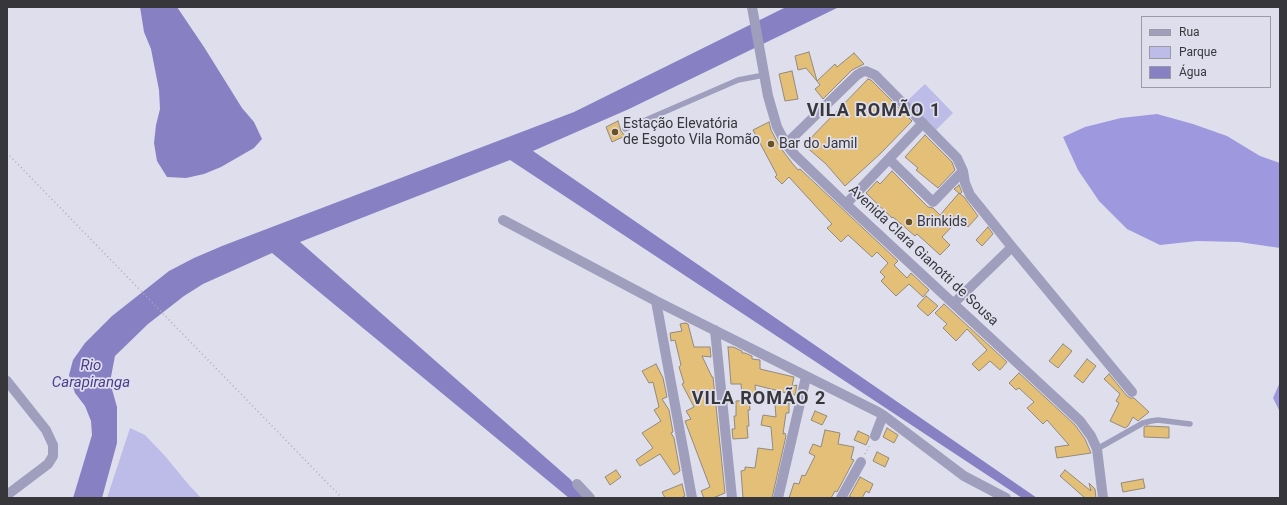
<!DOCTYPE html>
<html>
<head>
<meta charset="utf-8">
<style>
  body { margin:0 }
  #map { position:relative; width:1287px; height:505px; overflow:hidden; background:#dfdeed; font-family:Roboto,sans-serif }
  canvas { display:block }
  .frame { position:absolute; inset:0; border:8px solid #36363b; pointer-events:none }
  .legend { position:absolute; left:1141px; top:16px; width:130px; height:72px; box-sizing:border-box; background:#dfdeed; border:1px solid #9b9ba6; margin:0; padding:5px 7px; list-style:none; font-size:12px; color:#36363b }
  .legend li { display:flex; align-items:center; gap:8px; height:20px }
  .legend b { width:20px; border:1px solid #9b9ba6 }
</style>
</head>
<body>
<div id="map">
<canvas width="1287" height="505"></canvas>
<div class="frame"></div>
<ul class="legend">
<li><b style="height:5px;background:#9f9ebd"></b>Rua</li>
<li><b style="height:11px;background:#bdbbe7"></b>Parque</li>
<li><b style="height:11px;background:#8781c4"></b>Água</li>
</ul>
</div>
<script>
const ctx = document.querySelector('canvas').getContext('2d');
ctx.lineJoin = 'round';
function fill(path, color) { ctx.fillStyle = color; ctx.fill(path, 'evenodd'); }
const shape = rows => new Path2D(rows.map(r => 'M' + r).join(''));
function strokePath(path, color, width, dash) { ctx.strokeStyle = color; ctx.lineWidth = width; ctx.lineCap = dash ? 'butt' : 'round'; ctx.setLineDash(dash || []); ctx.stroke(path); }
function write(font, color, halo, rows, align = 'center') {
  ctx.font = font + ' Roboto,sans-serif'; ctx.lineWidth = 3.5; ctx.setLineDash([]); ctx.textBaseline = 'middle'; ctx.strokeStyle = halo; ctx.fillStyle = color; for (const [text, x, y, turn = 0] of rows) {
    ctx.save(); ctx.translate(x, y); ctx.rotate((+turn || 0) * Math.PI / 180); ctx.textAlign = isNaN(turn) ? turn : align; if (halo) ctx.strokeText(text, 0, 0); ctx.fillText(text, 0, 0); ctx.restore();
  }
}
fill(shape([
  [925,84,953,113,935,131,907,101],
  [130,428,145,435,165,456,188,484,201,498,107,498]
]), '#bdbbe7');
fill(shape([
  [1157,114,1193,124,1227,136,1260,156,1280,163,1280,248,1239,242,1197,241,1160,245,1127,229,1099,201,1078,170,1063,137,1085,127,1121,118],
  [1280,382,1280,412,1273,398]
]), '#9e99de');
fill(shape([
  [140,7,177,7,204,47,242,108,254,122,262,139,254,148,221,167,204,174,186,178,167,177,157,161,154,143,156,125,160,109,159,90,151,49,144,32],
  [786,7,839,7,629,109,533,151,1037,498,1022,498,510,160,300,242,570,479,586,498,569,498,272,253,203,284,184,296,148,324,115,356,110,382,117,407,117,443,102,498,73,498,92,435,91,421,85,406,75,393,69,375,73,360,85,343,112,316,169,271,194,258,222,246,574,112]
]), '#8781c4');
const building = shape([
  [809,52,817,81,806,68,798,70,795,56,809,52],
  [854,53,864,64,852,70,823,99,815,89,820,85,817,81,835,64,837,67,854,53],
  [792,71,798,99,785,101,779,74,792,71],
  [868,79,871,80,912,121,881,153,845,186,826,164,804,145,868,79],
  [618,121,621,131,625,136,612,142,606,127,618,121],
  [769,122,771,130,780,147,792,163,798,170,800,169,898,261,894,265,907,278,911,273,929,290,923,297,909,284,896,296,881,281,885,277,880,272,888,263,877,252,872,257,848,235,841,242,827,228,832,224,789,177,782,184,775,177,777,175,753,130,769,122],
  [925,135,952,162,955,170,938,188,916,170,918,168,905,157,925,135],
  [892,171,928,207,933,208,940,215,959,193,964,197,978,216,968,227,959,219,942,237,950,245,940,255,917,234,915,236,893,217,892,218,866,193,877,181,880,184,892,171],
  [959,185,962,192,960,194,954,189,959,185],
  [988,227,993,234,982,246,976,240,988,227],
  [926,296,938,306,928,316,917,306,926,296],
  [944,304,1007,362,1000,370,990,361,979,371,972,364,987,350,967,329,956,341,943,328,947,324,935,313,944,304],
  [685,323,688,324,694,347,710,347,711,357,702,356,712,377,713,377,725,493,713,498,704,498,701,491,710,487,685,421,691,419,686,411,694,407,682,384,684,383,679,367,681,365,675,340,671,341,670,333,682,331,680,324,685,323],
  [1063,344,1072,351,1058,368,1049,361,1063,344],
  [728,347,733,347,742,351,742,353,745,353,752,356,752,359,760,360,760,369,794,377,792,386,797,385,795,395,755,385,756,396,742,397,741,384,731,384,728,347],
  [1087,359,1096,366,1083,383,1074,376,1087,359],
  [656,364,663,378,667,397,662,399,669,410,673,432,671,433,674,438,680,471,674,475,660,454,640,466,636,460,653,448,642,433,661,421,654,410,659,407,653,382,649,383,642,371,656,364],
  [1019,373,1075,425,1085,439,1091,453,1057,458,1055,447,1069,445,1047,420,1043,424,1027,408,1034,402,1019,388,1016,390,1009,383,1019,373],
  [1109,374,1127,396,1130,398,1134,398,1149,412,1138,421,1133,417,1128,426,1125,428,1110,421,1119,403,1116,401,1120,394,1104,379,1109,374],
  [749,400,750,410,748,410,749,426,747,426,748,438,733,439,732,429,735,429,734,416,736,416,736,401,749,400],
  [789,403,789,413,786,413,783,434,785,433,786,436,772,498,743,498,741,471,745,470,745,467,755,468,758,448,773,450,771,427,761,425,763,415,776,417,775,404,789,403],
  [815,411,827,416,822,425,811,420,815,411],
  [1147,426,1169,427,1169,438,1144,437,1144,427,1147,426],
  [887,428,898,435,894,443,883,437,887,428],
  [825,430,840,433,838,444,854,447,851,459,854,460,837,492,835,491,831,498,789,498,794,483,799,484,802,475,805,476,815,456,809,453,813,444,821,447,825,430],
  [858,431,869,436,869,438,866,445,854,440,858,431],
  [877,452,889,458,885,467,873,461,877,452],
  [616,470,621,477,610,485,605,477,616,470],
  [1065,470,1091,491,1089,483,1095,489,1096,498,1085,498,1060,476,1065,470],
  [860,477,873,484,869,493,866,491,862,498,849,497,860,477],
  [1143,479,1145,488,1123,492,1121,483,1143,479],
  [682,484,685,496,681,498,665,498,662,492,682,484]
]);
fill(building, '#e4bf77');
strokePath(building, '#918a7e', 1);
strokePath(shape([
  [7,153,342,498],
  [865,454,870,445]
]), '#acabb7', 1.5, [1, 3]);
strokePath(shape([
  [625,129,738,80,764,75],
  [1097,449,1143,423,1151,421,1158,420,1190,424]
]), '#9f9ebd', 5.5);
strokePath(shape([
  [752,7,768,96,777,127,786,144,795,155,846,204,1080,421,1091,436,1097,449,1103,498],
  [786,144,857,75,862,72,866,71,875,75,957,158,963,171,965,183,970,195,1012,247,1132,392],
  [889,159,933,202,963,171],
  [846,204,923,123],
  [503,220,656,301,878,412,883,415,875,436],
  [656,301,692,498],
  [954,303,1012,247],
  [715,330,732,498],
  [7,381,46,430,53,445,53,456,48,464,7,495],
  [883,415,964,476,1006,498],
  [577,484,590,498],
  [778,498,806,377],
  [841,498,861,462]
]), '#9f9ebd', 10);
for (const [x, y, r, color] of [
  [615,132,4,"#695121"],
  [771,144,4,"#695121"],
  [909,222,4,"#695121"]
]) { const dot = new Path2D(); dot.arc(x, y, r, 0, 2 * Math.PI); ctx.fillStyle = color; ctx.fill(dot); strokePath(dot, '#dfdeed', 1.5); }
write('14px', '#36363b', '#dfdeed', [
  ["Estação Elevatória",623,124],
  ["de Esgoto Vila Romão",623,140],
  ["Bar do Jamil",779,144],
  ["Brinkids",917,222]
], 'left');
write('14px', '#36363b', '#dfdeed', [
  ["Avenida Clara Gianotti de Sousa",923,256,43]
]);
write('italic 15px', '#4a3c8d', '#dfdeed', [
  ["Rio",91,366],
  ["Carapiranga",91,383]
]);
ctx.letterSpacing = '1px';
write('bold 18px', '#36363b', '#dfdeed', [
  ["VILA ROMÃO 1",874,111],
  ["VILA ROMÃO 2",759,399]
]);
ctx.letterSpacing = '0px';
</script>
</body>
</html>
